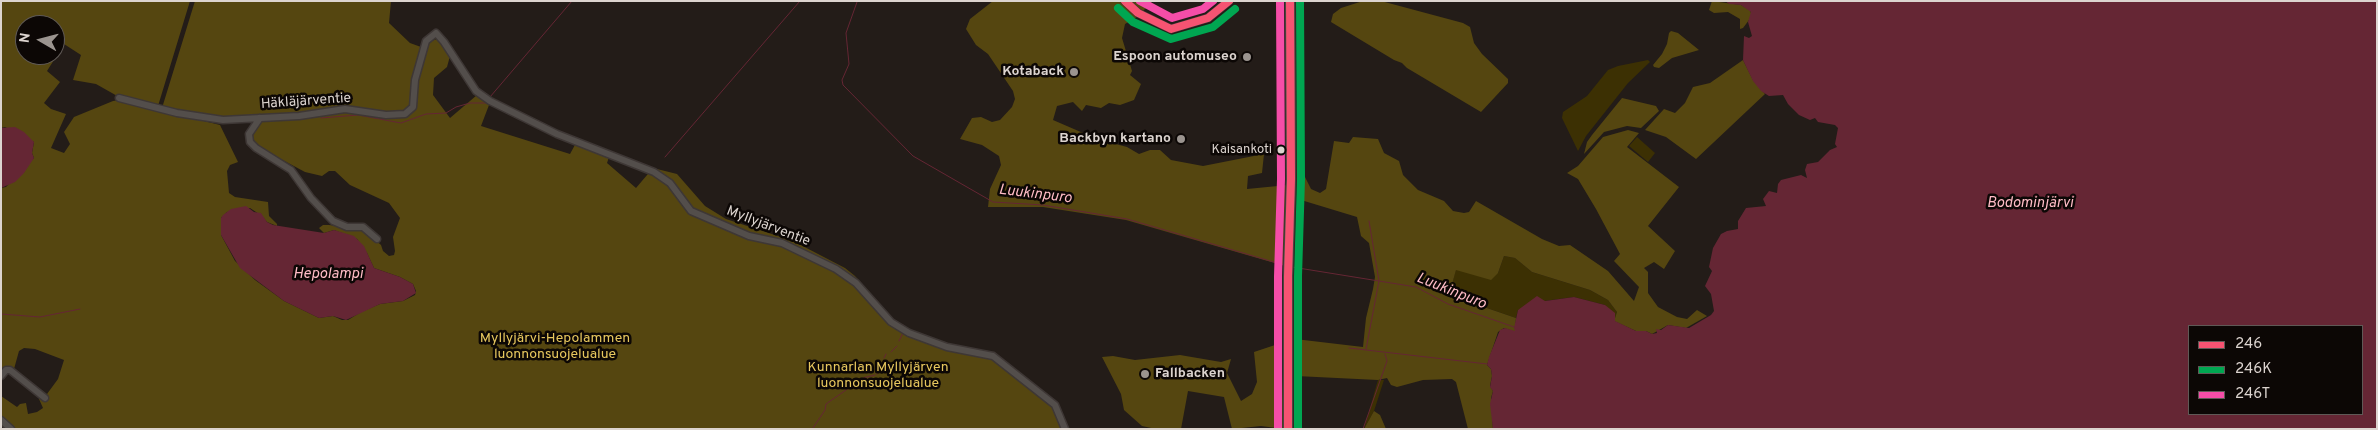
<!DOCTYPE html>
<html>
<head>
<meta charset="utf-8">
<style>
  body { margin:0 }
  #map { position:relative; width:2378px; height:430px; overflow:hidden; background:#231c18; font-family:Overpass,sans-serif }
  canvas { display:block }
  .frame { position:absolute; inset:0; border:2px solid #dcd4cf; pointer-events:none }
  .legend { position:absolute; left:2188px; top:325px; width:175px; height:90px; box-sizing:border-box; background:#0c0705; border:1px solid #5f5956; margin:0; padding:6px 9px; list-style:none; font-size:15px; color:#dcd4cf }
  .legend li { display:flex; align-items:center; gap:10px; height:25px }
  .legend b { width:25px; border:1px solid #5f5956 }
  .north { position:absolute; left:15px; top:15px; width:50px; height:50px; box-sizing:border-box; background:#0c0705; border:1px solid #5f5956; border-radius:50%; rotate:278deg; font-size:14px; font-weight:700; line-height:20px; text-align:center; color:#dcd4cf }
  .north::after { content:''; display:block; margin:auto; width:18px; height:22px; background:#9b948f; clip-path:polygon(50% 0,100% 100%,50% 72%,0 100%) }
</style>
</head>
<body>
<div id="map">
<canvas width="2378" height="430"></canvas>
<div class="frame"></div>
<ul class="legend">
<li><b style="height:6px;background:#f65372"></b>246</li>
<li><b style="height:6px;background:#00a651"></b>246K</li>
<li><b style="height:6px;background:#f54da8"></b>246T</li>
</ul>
<div class="north">N</div>
</div>
<script>
const ctx = document.querySelector('canvas').getContext('2d');
ctx.lineJoin = 'round';
function fill(path, color) { ctx.fillStyle = color; ctx.fill(path, 'evenodd'); }
const shape = rows => new Path2D(rows.map(r => 'M' + r).join(''));
function strokePath(path, color, width, dash) { ctx.strokeStyle = color; ctx.lineWidth = width; ctx.lineCap = dash ? 'butt' : 'round'; ctx.setLineDash(dash || []); ctx.stroke(path); }
function write(font, color, halo, rows, align = 'center') {
  ctx.font = font + ' Overpass,sans-serif'; ctx.lineWidth = 5; ctx.setLineDash([]); ctx.textBaseline = 'middle'; ctx.strokeStyle = halo; ctx.fillStyle = color; for (const [text, x, y, turn = 0] of rows) {
    ctx.save(); ctx.translate(x, y); ctx.rotate((+turn || 0) * Math.PI / 180); ctx.textAlign = isNaN(turn) ? turn : align; if (halo) ctx.strokeText(text, 0, 0); ctx.fillText(text, 0, 0); ctx.restore();
  }
}
fill(shape([
  [1648,60,1650,62,1628,83,1586,136,1578,151,1562,118,1563,112,1587,96,1608,70,1618,66],
  [1637,137,1655,153,1648,162,1629,146],
  [1504,256,1515,258,1532,272,1590,290,1608,300,1617,312,1614,321,1605,305,1574,297,1544,301,1518,310,1516,318,1449,295,1456,269,1498,273],
  [1378,380,1384,380,1374,411,1364,429]
]), '#3c3003');
fill(shape([
  [1,1,190,1,158,106,119,97,96,84,73,80,81,55,64,44,47,71,60,82,44,103,51,109,66,114,51,148,64,153,70,144,64,132,74,117,113,101,120,100,220,125,238,162,230,165,227,171,229,193,235,197,268,202,269,216,277,224,277,226,267,222,262,216,250,208,227,212,221,218,221,235,235,261,255,280,284,301,319,318,333,316,342,320,348,320,361,312,380,304,403,301,415,295,416,291,413,284,400,277,374,268,367,253,357,239,334,230,324,233,319,228,323,225,329,225,363,229,381,245,383,251,389,256,394,255,395,251,393,237,400,218,389,203,350,185,335,171,329,171,322,176,305,172,260,148,250,137,261,119,346,111,409,114,416,81,428,42,437,39,450,56,447,67,434,78,433,95,450,118,477,95,489,105,481,126,570,154,576,143,609,157,607,163,636,188,653,168,677,174,705,206,726,219,793,241,845,268,855,276,881,305,873,308,888,323,947,349,991,359,1003,367,1055,409,1063,429,13,429,2,419,1,396,17,407,20,404,26,403,28,414,37,412,43,408,39,399,40,397,46,399,47,394,58,379,64,360,35,349,24,348,19,351,14,369,5,368,1,370,1,188,6,187,34,158,32,153,34,142,5,127,1,128],
  [25,25,55,25,55,55,25,55],
  [195,1,391,1,389,23,410,43,421,47,413,80,411,107,407,112,387,113,356,108,223,118,162,108],
  [993,1,1153,1,1137,17,1125,24,1122,38,1132,71,1130,75,1141,84,1134,100,1120,105,1109,103,1101,108,1086,105,1082,111,1073,102,1057,106,1053,120,1097,139,1127,147,1139,154,1150,150,1160,150,1171,160,1203,166,1264,154,1262,173,1248,176,1247,189,1288,185,1285,266,1126,220,1043,207,988,207,990,189,1001,165,999,156,982,145,960,139,972,118,981,117,992,122,1000,120,1012,107,1015,99,1013,91,988,54,976,45,966,29,970,19],
  [1363,1,1381,1,1463,23,1470,27,1474,43,1482,54,1508,79,1508,83,1481,112,1407,68,1402,63,1394,60,1331,22,1333,14,1341,8],
  [1712,1,1741,5,1750,10,1752,16,1743,28,1740,29,1740,19,1728,12,1714,13,1709,10],
  [1671,31,1678,33,1699,50,1672,58,1659,68,1654,67,1653,65,1662,54,1667,44,1669,33],
  [1743,60,1753,80,1765,94,1696,159,1666,137,1645,130,1664,109,1675,113,1685,103,1693,87,1710,83],
  [1622,98,1656,106,1659,111,1641,128,1627,126,1604,132,1584,154,1587,142,1592,135],
  [1628,130,1639,133,1627,147,1679,187,1648,226,1675,251,1664,269,1654,262,1644,268,1648,272,1648,293,1658,307,1677,317,1687,319,1697,310,1707,316,1686,328,1668,325,1652,334,1646,331,1636,331,1614,321,1617,312,1608,300,1590,290,1532,272,1515,258,1504,256,1498,273,1491,280,1456,270,1449,295,1516,318,1515,332,1504,328,1498,332,1487,365,1491,369,1492,376,1490,386,1493,391,1491,398,1493,429,1468,429,1456,382,1452,379,1423,380,1397,387,1391,385,1387,378,1378,380,1296,376,1295,339,1363,347,1366,318,1373,289,1375,277,1369,243,1361,236,1357,217,1301,200,1303,173,1311,189,1320,193,1326,189,1334,141,1349,143,1353,137,1378,139,1384,153,1399,161,1403,175,1418,190,1444,201,1453,211,1464,213,1469,212,1476,201,1542,239,1559,246,1570,245,1608,271,1634,301,1639,287,1614,261,1620,254,1596,209,1578,179,1567,173,1578,166,1603,137],
  [1281,343,1284,429,1261,426,1232,429,1224,397,1188,391,1181,429,1156,429,1142,426,1124,410,1121,394,1102,357,1113,356,1135,360,1180,355,1221,362,1231,359,1227,373,1241,401,1252,394,1257,382,1254,352],
  [1374,411,1380,415,1386,429,1364,429]
]), '#554610');
fill(shape([
  [1725,1,2377,1,2377,429,1493,429,1490,404,1493,391,1490,387,1492,376,1491,369,1487,365,1489,357,1500,330,1505,328,1515,331,1514,328,1518,310,1537,296,1545,301,1574,297,1605,305,1615,313,1615,321,1636,331,1646,331,1652,334,1657,333,1656,329,1661,330,1668,325,1689,328,1711,315,1714,311,1711,294,1705,286,1712,271,1709,267,1713,248,1721,234,1727,231,1738,229,1738,221,1746,208,1766,206,1763,199,1769,191,1777,193,1778,184,1781,180,1801,175,1807,178,1805,170,1807,164,1818,162,1830,150,1837,147,1835,144,1838,128,1835,125,1818,122,1815,118,1810,120,1799,115,1788,104,1783,95,1769,96,1761,91,1753,81,1743,60,1744,36,1749,38,1752,36,1748,22,1751,12,1741,5,1729,4],
  [2189,326,2362,326,2362,414,2189,414],
  [15,127,24,132,34,142,32,153,34,158,24,173,15,182,1,188,1,128],
  [246,206,254,212,261,213,267,222,273,225,324,233,334,230,354,236,364,246,374,268,400,277,413,284,416,293,403,301,380,304,346,320,333,316,319,318,284,301,240,268,221,235,221,218,223,215,231,209]
]), '#652634');
strokePath(shape([
  [857,2,846,33,849,64,842,80,843,85,913,156,993,202,1043,205,1127,219,1284,265],
  [490,97,572,1],
  [321,118,358,115,401,123,426,114,446,113,456,107,470,103,486,103],
  [665,157,800,1],
  [1292,267,1416,287,1448,304,1514,327],
  [1,314,40,317,80,309],
  [903,326,903,325],
  [899,341,903,333],
  [1349,348,1487,364],
  [1366,349,1379,281,1369,221],
  [891,352,897,346],
  [884,358,886,354],
  [883,364,884,363],
  [879,368,880,366],
  [877,374,878,372],
  [813,428,825,410,826,404,863,378,875,375],
  [1363,429,1387,361,1385,354]
]), '#652634', 1);
const minor = shape([
  [1125,1,1138,13,1171,29,1208,18,1229,1],
  [119,98,177,113,223,120,299,116,345,109,386,115,405,114,413,107,415,80,426,41,436,33,444,42,476,91,490,101,557,134,654,172,670,183,691,211,749,236,782,243,836,269,856,283,891,322,909,333,947,347,993,356,1055,405,1065,429],
  [260,118,249,134,250,142,256,148,291,170,311,198,333,221,347,227,363,227,377,239],
  [1,376,6,370,10,370,45,398],
  [1,420,11,429]
]);
const major = shape([
  [1288,429,1288,276,1291,179,1290,1]
]);
strokePath(minor, '#3e3735', 9);
strokePath(major, '#3e3735', 11);
strokePath(minor, '#534e4b', 6);
strokePath(major, '#5c544d', 9);
strokePath(shape([
  [1125,1,1138,13,1171,29,1208,18,1229,1],
  [1288,429,1288,276,1291,179,1290,1]
]), '#f65372', 8);
strokePath(shape([
  [1118,8,1133,22,1171,39,1213,27,1235,9],
  [1298,429,1298,276,1301,179,1300,1]
]), '#00a651', 8);
strokePath(shape([
  [1140,1,1172,18,1203,9,1213,1],
  [1278,429,1278,276,1281,179,1280,1]
]), '#f54da8', 8);
for (const [x, y, r, color] of [
  [1247,57,5,"#9b948f"],
  [1074,72,5,"#9b948f"],
  [1181,139,5,"#9b948f"],
  [1281,150,4.5,"#dcd4cf"],
  [1145,374,5,"#9b948f"]
]) { const dot = new Path2D(); dot.arc(x, y, r, 0, 2 * Math.PI); ctx.fillStyle = color; ctx.fill(dot); strokePath(dot, '#0c0705', 2); }
write('13px', '#dcd4cf', '#0c0705', [
  ["Kaisankoti",1272,150]
], 'right');
write('bold 14px', '#dcd4cf', '#0c0705', [
  ["Espoon automuseo",1237,57],
  ["Kotaback",1064,72],
  ["Backbyn kartano",1171,139],
  ["Fallbacken",1155,374,"left"]
], 'right');
write('14px', '#dcd4cf', '#0c0705', [
  ["Häkläjärventie",306,102,-4],
  ["Myllyjärventie",768,227,21]
]);
write('14px', '#e7c75e', '#0c0705', [
  ["Myllyjärvi-Hepolammen",555,339],
  ["luonnonsuojelualue",555,355],
  ["Kunnarlan Myllyjärven",878,368],
  ["luonnonsuojelualue",878,384]
]);
write('italic 15px', '#ffbcc6', '#0c0705', [
  ["Luukinpuro",1035,195,7],
  ["Bodominjärvi",2030,204],
  ["Hepolampi",328,275],
  ["Luukinpuro",1451,292,22]
]);
</script>
</body>
</html>
